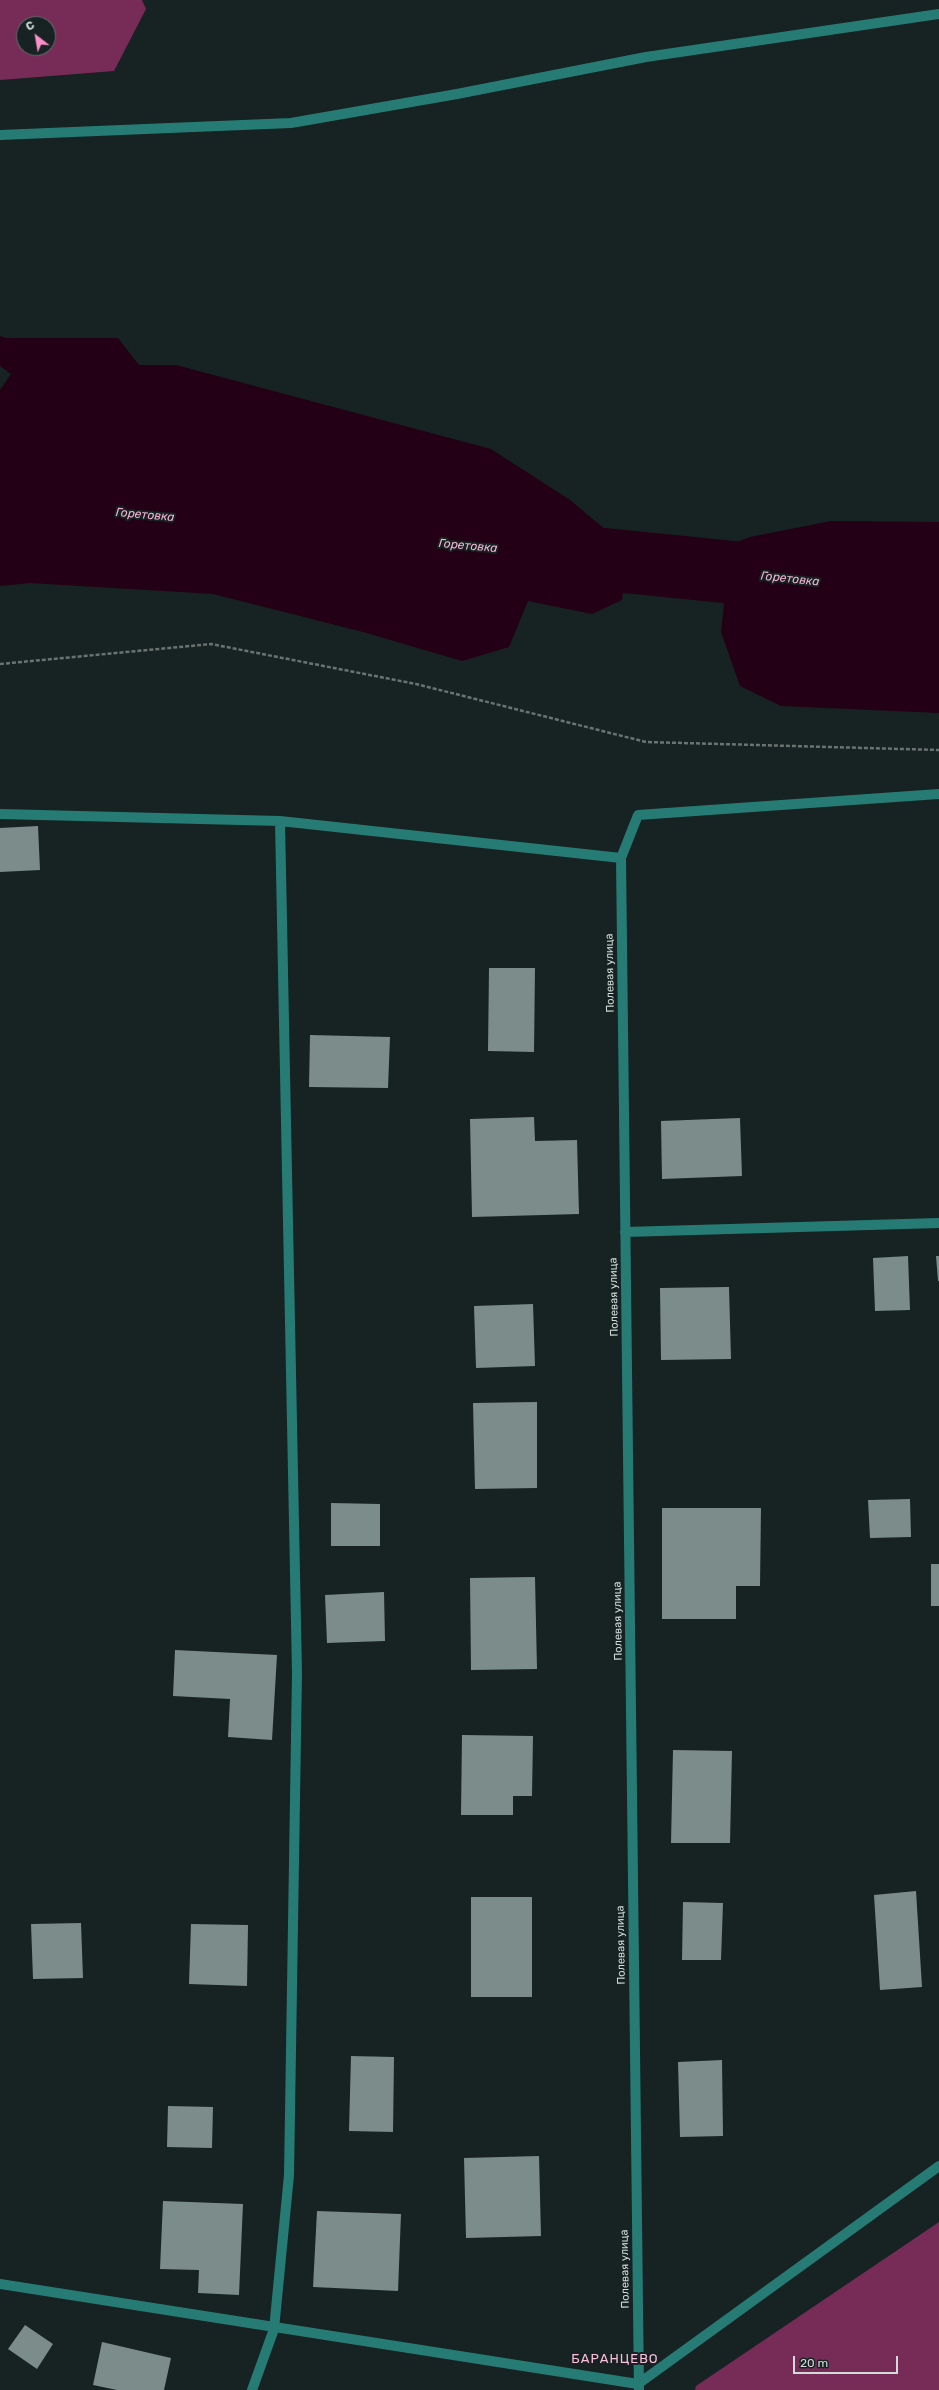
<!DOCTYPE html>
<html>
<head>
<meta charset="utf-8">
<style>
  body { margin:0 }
  #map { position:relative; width:939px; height:2390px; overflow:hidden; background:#162322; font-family:Rubik,sans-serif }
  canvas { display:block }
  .north { position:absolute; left:16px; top:16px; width:40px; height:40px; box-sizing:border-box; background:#162322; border:1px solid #626d6c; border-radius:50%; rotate:329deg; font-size:11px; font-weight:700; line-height:16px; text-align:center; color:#d3dbda }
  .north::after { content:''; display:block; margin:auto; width:14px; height:18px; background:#fa8fc7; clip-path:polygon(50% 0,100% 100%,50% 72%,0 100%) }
  .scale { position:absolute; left:793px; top:2356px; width:105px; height:18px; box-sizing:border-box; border:2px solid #d3dbda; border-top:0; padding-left:5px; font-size:12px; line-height:14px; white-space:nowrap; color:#d3dbda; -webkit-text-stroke:3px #162322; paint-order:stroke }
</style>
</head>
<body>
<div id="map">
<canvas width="939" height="2390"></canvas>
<div class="north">С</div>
<div class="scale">20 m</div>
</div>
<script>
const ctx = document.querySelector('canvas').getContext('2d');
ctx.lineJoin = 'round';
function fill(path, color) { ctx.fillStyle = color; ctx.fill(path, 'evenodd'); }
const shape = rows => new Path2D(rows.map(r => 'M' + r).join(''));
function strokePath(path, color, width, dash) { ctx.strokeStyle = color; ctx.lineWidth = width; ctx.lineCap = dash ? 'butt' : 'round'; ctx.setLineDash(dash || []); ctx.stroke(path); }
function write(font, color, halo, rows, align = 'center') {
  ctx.font = font + ' Rubik,sans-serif'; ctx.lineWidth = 4; ctx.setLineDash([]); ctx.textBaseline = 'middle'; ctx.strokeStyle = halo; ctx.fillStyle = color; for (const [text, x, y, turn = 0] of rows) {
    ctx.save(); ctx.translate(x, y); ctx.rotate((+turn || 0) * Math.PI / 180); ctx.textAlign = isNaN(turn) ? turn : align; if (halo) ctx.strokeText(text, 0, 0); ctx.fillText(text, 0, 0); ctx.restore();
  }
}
fill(shape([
  [0,0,142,0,146,9,114,71,0,80],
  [24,24,48,24,48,48,24,48],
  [939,2222,939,2390,695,2390,696,2386]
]), '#772c57');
fill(shape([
  [0,336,6,338,118,338,139,365,176,365,491,449,570,500,624,545,627,561,622,600,592,614,528,601,509,647,462,661,363,632,213,594,30,583,0,586,0,390,11,374,0,366],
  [831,521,939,522,939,713,781,706,740,686,721,632,725,595,704,585,676,594,656,588,653,564,660,547,707,554,750,537]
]), '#230015');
strokePath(shape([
  [540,553,739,573]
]), '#230015', 63);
fill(shape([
  [38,826,40,870,0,872,0,828],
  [489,968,535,968,534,1052,488,1051],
  [310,1035,390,1037,388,1088,309,1087],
  [534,1117,535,1141,577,1140,579,1214,472,1217,470,1119],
  [740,1118,742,1176,662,1179,661,1121],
  [908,1256,910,1310,875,1311,873,1258],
  [936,1256,939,1256,939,1281,938,1281],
  [729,1287,731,1359,661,1360,660,1288],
  [533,1304,535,1366,476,1368,474,1306],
  [537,1402,537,1488,475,1489,473,1403],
  [910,1499,911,1537,870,1538,868,1500],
  [331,1503,380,1504,380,1546,331,1546],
  [662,1508,761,1508,760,1586,736,1586,736,1619,662,1619],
  [931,1564,939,1564,939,1606,931,1606],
  [535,1577,537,1669,471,1670,470,1578],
  [384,1592,385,1641,327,1643,325,1595],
  [175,1650,277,1655,272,1740,228,1737,230,1699,173,1696],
  [462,1735,533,1736,532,1796,513,1796,513,1815,461,1815],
  [673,1750,732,1751,730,1843,671,1843],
  [916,1891,922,1987,880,1990,874,1895],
  [471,1897,532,1897,532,1997,471,1997],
  [683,1902,723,1903,721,1960,682,1960],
  [81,1923,83,1978,33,1979,31,1924],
  [191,1924,248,1925,247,1986,189,1984],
  [351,2056,394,2057,393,2132,349,2131],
  [722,2060,723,2136,680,2137,678,2062],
  [168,2106,213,2107,212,2148,167,2147],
  [539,2156,541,2236,466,2238,464,2158],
  [163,2201,243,2204,239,2295,198,2293,199,2270,160,2269],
  [317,2211,401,2214,398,2291,313,2287],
  [25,2325,53,2344,37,2369,8,2349],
  [102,2342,171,2358,164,2390,117,2390,93,2385]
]), '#7c8c8a');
strokePath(shape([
  [0,664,211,644,416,684,646,742,939,750]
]), '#697372', 2.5, [4, 2]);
strokePath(shape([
  [0,135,291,123,457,94,646,57,939,14],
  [0,814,280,821,621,858,638,815,939,794],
  [621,858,639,2390],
  [625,1232,939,1223],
  [0,2284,638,2384,939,2166],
  [252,2390,274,2329,289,2175,297,1673,280,821]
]), '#277b75', 10);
write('11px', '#d3dbda', '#162322', [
  ["Полевая улица",610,973,-91],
  ["Полевая улица",614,1297,-91],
  ["Полевая улица",618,1621,-91],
  ["Полевая улица",621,1945,-91],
  ["Полевая улица",625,2269,-91]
]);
write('italic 12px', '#f7b4d5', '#162322', [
  ["Горетовка",145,515,5],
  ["Горетовка",468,546,5],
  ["Горетовка",790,579,6]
]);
ctx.letterSpacing = '1px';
write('13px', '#fbbedc', '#162322', [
  ["БАРАНЦЕВО",615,2359]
]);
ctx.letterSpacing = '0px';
</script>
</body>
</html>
